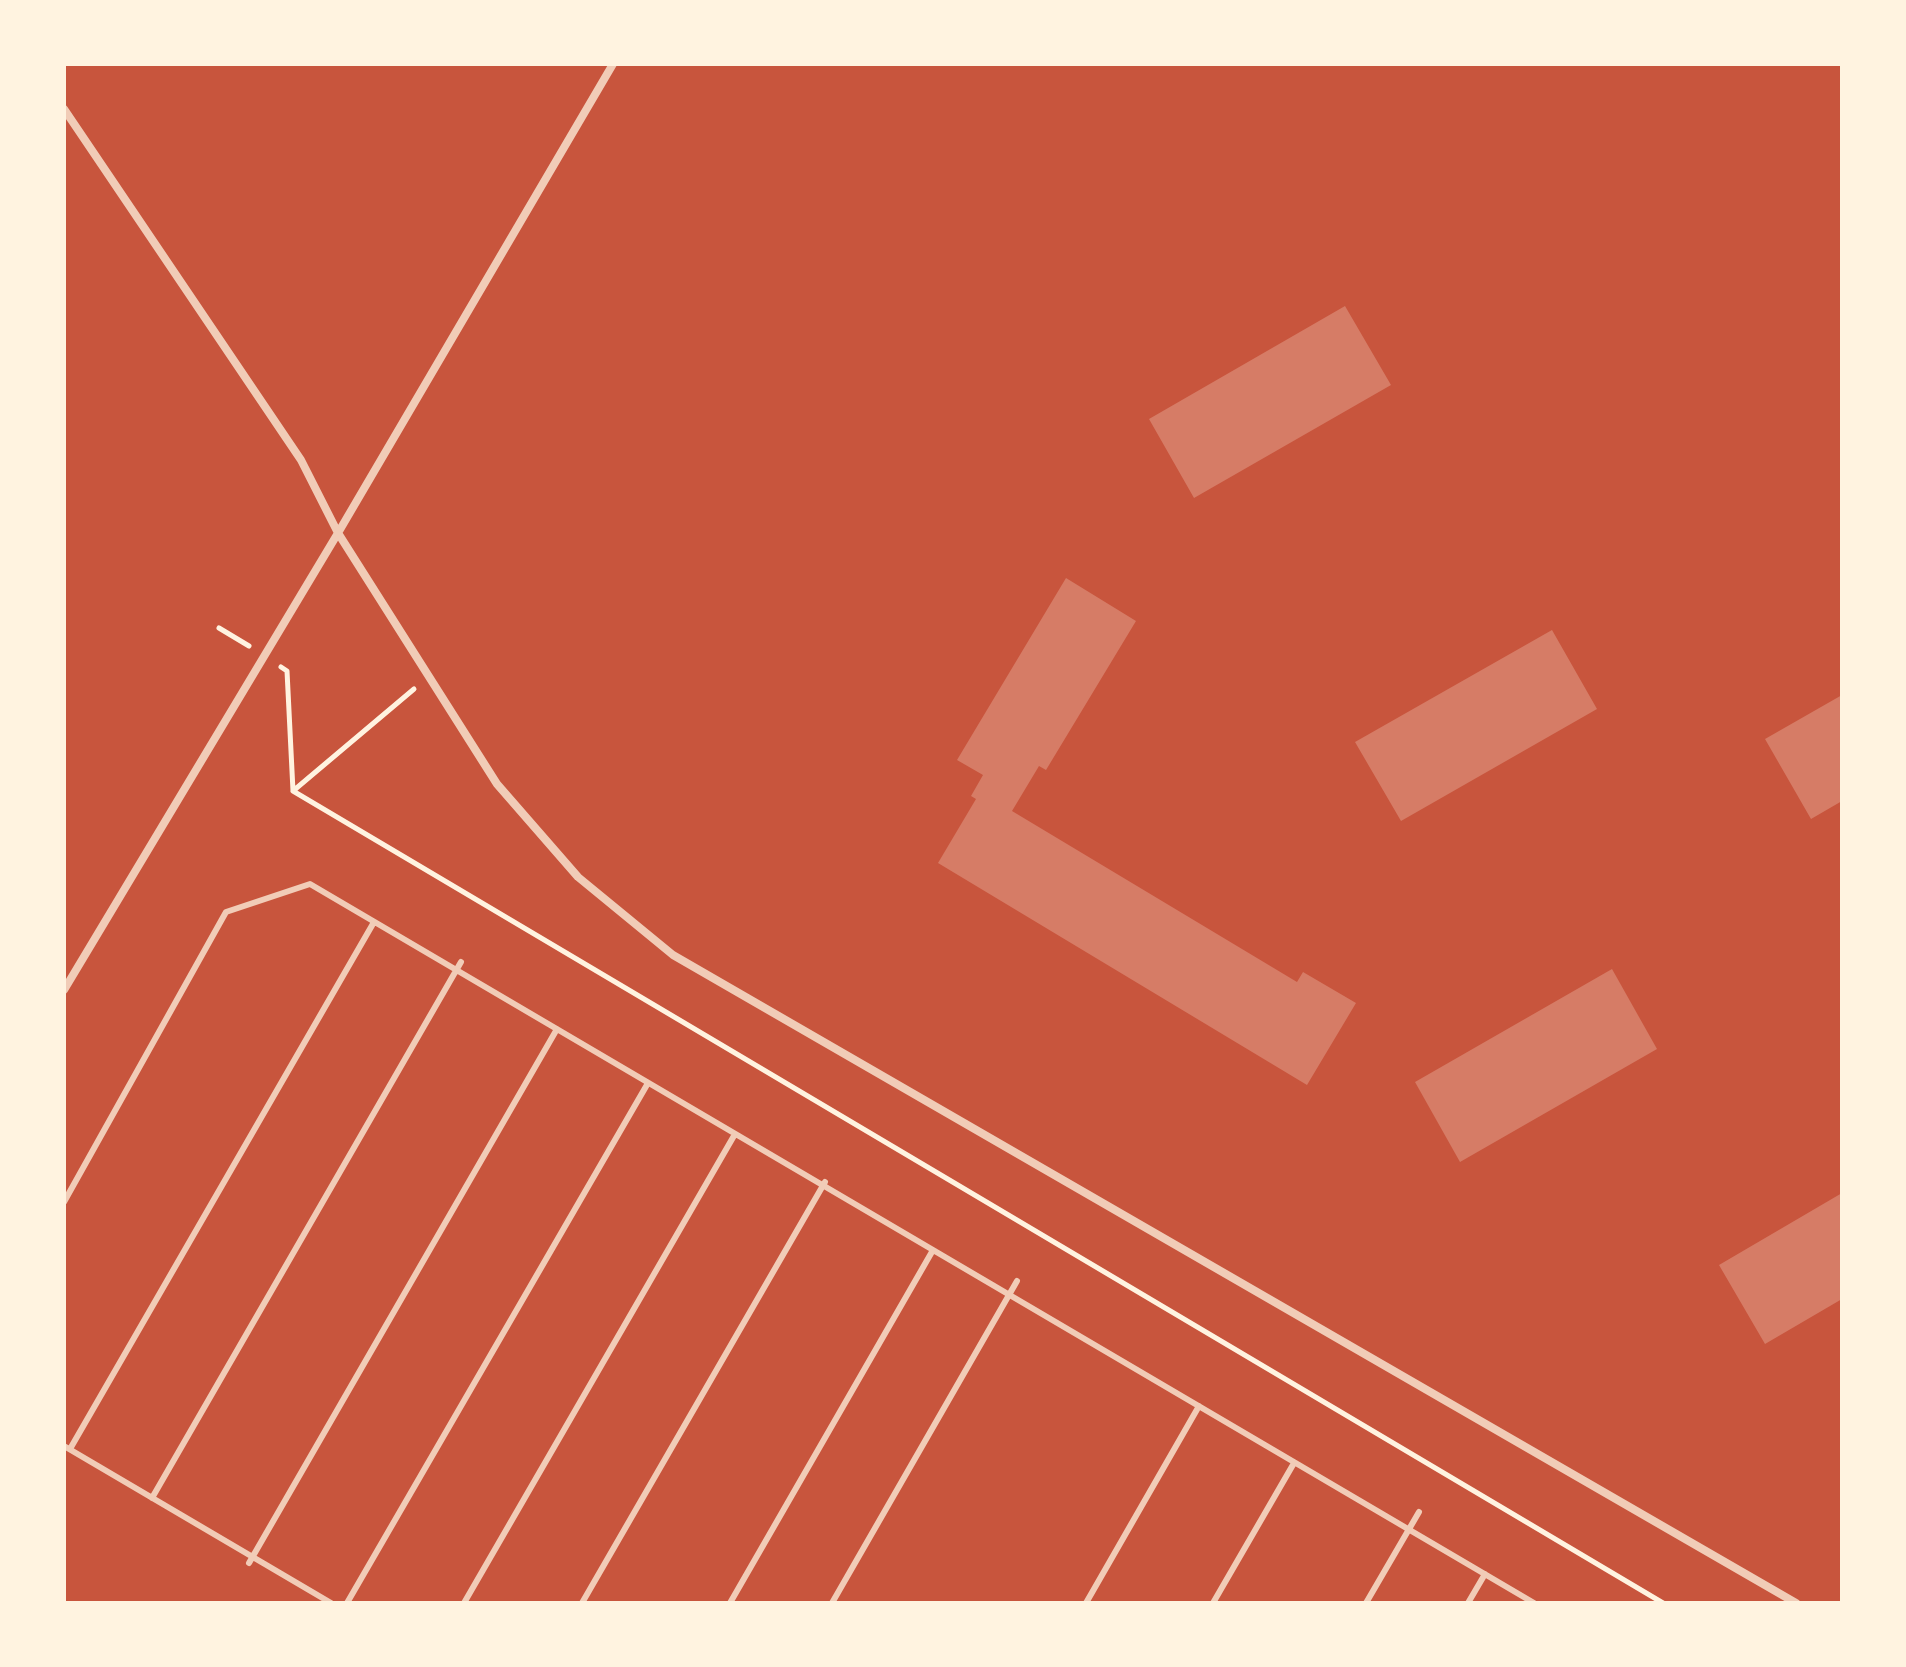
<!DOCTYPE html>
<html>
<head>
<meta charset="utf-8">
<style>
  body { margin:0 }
  #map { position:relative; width:1906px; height:1667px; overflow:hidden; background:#c8553d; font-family:"Fira Sans",sans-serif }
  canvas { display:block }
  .frame { position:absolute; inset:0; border:66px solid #fff3e0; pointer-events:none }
</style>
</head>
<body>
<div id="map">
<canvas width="1906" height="1667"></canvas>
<div class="frame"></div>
</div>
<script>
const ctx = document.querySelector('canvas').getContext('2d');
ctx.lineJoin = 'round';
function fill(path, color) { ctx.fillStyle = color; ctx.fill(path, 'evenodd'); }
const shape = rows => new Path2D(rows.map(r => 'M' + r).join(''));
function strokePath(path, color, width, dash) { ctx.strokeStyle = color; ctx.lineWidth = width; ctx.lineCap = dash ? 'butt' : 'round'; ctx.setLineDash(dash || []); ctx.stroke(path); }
fill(shape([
  [1345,306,1391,385,1194,498,1149,419],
  [1066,578,1136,621,1046,770,1039,766,1012,811,1297,982,1303,972,1356,1003,1307,1085,938,863,976,799,971,796,983,775,957,760],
  [1552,630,1597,709,1401,821,1355,742],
  [1842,695,1842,801,1811,819,1765,739],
  [1612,969,1657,1049,1460,1162,1415,1082],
  [1842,1193,1842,1299,1765,1344,1719,1265]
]), '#d67c66');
strokePath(shape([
  [219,628,249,646],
  [281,667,287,671,293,791,414,689],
  [293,791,1663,1603]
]), '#fff3e0', 5);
strokePath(shape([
  [64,1202,226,912,310,884,1534,1603],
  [64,1446,331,1603],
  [70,1449,374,922],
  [152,1498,461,962],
  [249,1563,557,1029],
  [347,1603,648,1083],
  [464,1603,735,1134],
  [582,1603,825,1182],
  [730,1603,933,1250],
  [832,1603,1017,1281],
  [1086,1603,1199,1406],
  [1213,1603,1294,1463],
  [1366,1603,1419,1512],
  [1468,1603,1485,1574]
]), '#f1ccb7', 6);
strokePath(shape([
  [64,109,301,460,338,533,497,784,578,877,673,955,1796,1603],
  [64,990,338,533,613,64]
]), '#f1ccb7', 8);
</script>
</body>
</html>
